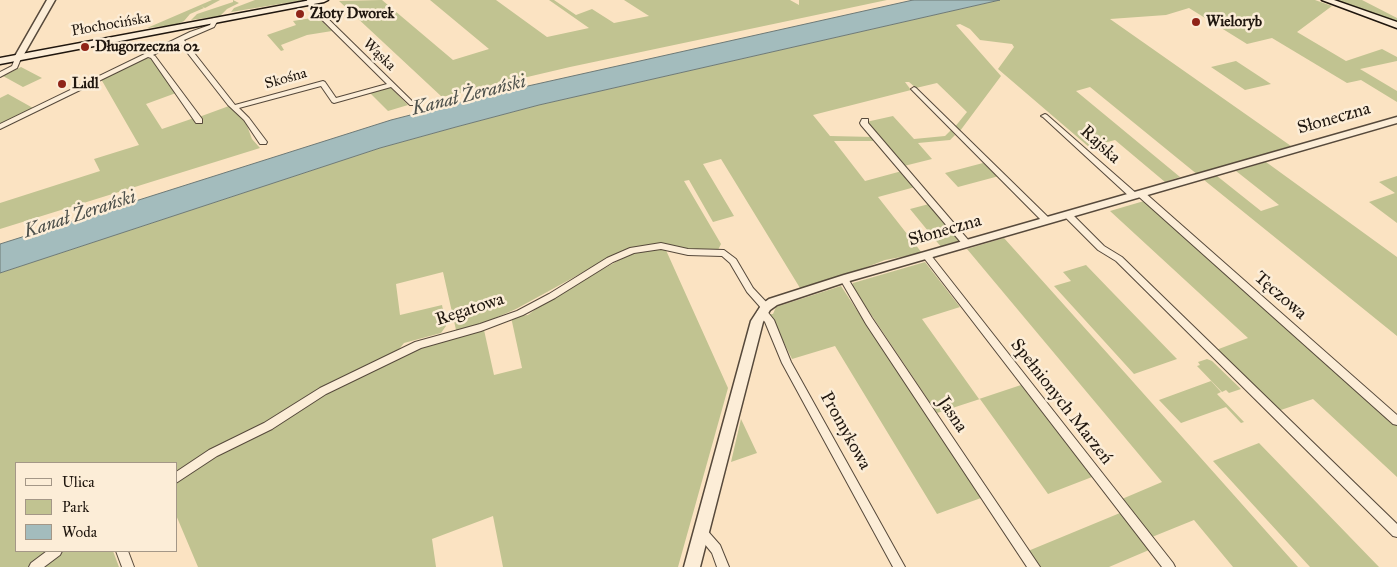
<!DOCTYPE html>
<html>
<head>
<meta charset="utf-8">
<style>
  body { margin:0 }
  #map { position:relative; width:1397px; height:567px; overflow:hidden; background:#fbe3c2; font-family:"IM FELL Great Primer",serif }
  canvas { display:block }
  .legend { position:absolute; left:15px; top:462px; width:162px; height:90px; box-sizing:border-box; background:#fcedd7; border:1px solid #a49787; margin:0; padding:6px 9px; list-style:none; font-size:15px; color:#1f160e }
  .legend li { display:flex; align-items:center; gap:10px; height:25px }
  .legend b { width:25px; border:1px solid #a49787 }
</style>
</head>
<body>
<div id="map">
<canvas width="1397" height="567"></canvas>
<ul class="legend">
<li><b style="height:6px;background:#fcedd7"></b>Ulica</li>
<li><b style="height:14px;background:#c1c391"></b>Park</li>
<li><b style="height:14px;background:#a3bcbd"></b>Woda</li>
</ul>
</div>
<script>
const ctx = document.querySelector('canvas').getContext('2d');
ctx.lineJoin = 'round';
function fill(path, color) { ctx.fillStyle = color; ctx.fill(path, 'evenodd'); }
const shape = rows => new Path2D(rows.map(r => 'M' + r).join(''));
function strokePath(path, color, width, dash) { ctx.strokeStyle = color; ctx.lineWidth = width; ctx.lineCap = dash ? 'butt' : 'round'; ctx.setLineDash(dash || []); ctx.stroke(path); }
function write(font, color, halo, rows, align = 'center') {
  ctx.font = font + ' "IM FELL Great Primer",serif'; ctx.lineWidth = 5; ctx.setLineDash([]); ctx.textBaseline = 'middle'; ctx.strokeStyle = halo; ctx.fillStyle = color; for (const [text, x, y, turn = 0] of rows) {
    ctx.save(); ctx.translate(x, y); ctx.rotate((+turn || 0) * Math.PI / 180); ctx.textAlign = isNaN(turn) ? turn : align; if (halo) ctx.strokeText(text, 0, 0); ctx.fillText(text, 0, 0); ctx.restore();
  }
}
fill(shape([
  [212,0,220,0,205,8,201,6,204,8,190,14,184,21,175,25,147,28],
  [233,0,239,3,227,9,220,16,191,20,197,14,233,2],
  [255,0,304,0,231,12,234,8],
  [382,0,453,60,489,49,430,0,496,0,547,37,589,28,549,0,554,0,576,15,592,9,614,23,649,16,624,0,790,0,799,5,799,0,887,0,570,67,442,97,339,1],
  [1000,0,1315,0,1332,6,1297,32,1346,61,1382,49,1397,57,1397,61,1360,69,1397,91,1397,102,1361,80,1347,83,1272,38,1247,44,1189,8,1166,15,1110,19,1291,146,1198,175,1090,87,1076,91,1180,177,1165,182,1115,140,1089,147,998,69,1014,47,1012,44,980,40,970,29,960,24,956,25,1001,76,960,131,954,128,967,112,937,83,916,88,909,82,905,82,911,90,813,115,830,136,874,137,877,141,834,141,865,181,902,171,915,187,878,197,922,253,885,260,841,277,800,288,721,159,703,164,734,216,713,222,689,180,684,181,721,244,718,250,688,250,661,244,642,246,609,258,516,309,470,329,456,330,443,272,396,284,400,315,442,305,446,326,441,333,404,343,396,353,176,475,176,463,16,463,16,551,49,551,29,567,0,567,0,273,380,148,456,127,539,105],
  [1330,0,1362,0,1397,18,1397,23],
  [318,17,332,31,307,35,281,45,284,50,281,51,267,35,296,25,293,21],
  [146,58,151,59,176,93,146,104,162,129,194,118,202,121,199,117,229,106,246,123,252,139,260,148,0,229,0,203,100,171,94,159,139,145,101,79],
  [1236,61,1271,84,1245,90,1211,67],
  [21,67,42,78,23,87,3,76],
  [387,88,391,88,408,105,388,111,370,93],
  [8,94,33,108,0,124,0,98],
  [893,116,914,139,945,136,951,130,955,135,950,140,918,143,932,159,904,166,866,122],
  [1266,162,1397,257,1397,336,1204,180,1217,176,1261,211,1279,205,1236,171],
  [983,163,999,176,958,187,945,173],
  [1397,176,1397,223,1369,202,1395,193,1379,182],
  [1144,201,1397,425,1397,477,1313,399,1278,411,1216,350,1248,338,1110,211],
  [929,204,962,242,942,248,910,209],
  [1004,238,1126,374,1298,567,1233,567,1194,520,1152,537,1122,499,1162,482,967,249],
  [665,248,728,388,678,567,503,567,493,516,432,539,436,567,198,567,176,515,176,481,214,457,272,427,340,386,425,346,484,330,494,375,522,368,511,317,528,315,549,299,632,253],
  [925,262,960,307,922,319,979,399,1021,385,1092,477,1048,494,980,399,937,413,852,286,853,283],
  [1086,265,1113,293,1177,359,1134,374,1054,286,1071,281,1063,272],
  [841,286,981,498,937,514,835,346,792,359,770,314,773,314,776,307],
  [1207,359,1212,361,1241,389,1229,393,1226,390,1222,392,1197,366,1200,365,1198,362],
  [1211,381,1221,392,1217,394,1244,422,1241,423,1226,407,1181,423,1159,400],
  [741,419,757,453,731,462],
  [1259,443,1379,567,1310,567,1213,461],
  [1120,513,1149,550,1109,567,1039,567,1028,551],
  [62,551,113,551,119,567,41,567]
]), '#c1c391');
const water = shape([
  [913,0,1000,0,539,105,456,127,380,148,0,273,0,244,391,120,492,94,913,0]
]);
fill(water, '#a3bcbd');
strokePath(water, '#6e7a77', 1);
const minor = shape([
  [307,0,313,0,314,5,414,103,414,105,410,105,391,87,334,103,332,102,321,86,239,108,249,118,267,142,266,144,260,144,244,120,228,105,179,42,153,55,155,56,202,119,202,123,196,123,151,58,148,57,0,129,0,124,190,32,210,25,213,19,215,18,218,20,214,27,184,40,235,105,323,81,325,82,336,98,387,84,309,7,307,0],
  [19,54,22,56,17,68,0,77,0,72,12,66,16,56,19,54],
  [914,87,916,88,1050,219,1051,221,1050,223,1044,223,912,90,911,89,914,87],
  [1045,114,1047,115,1137,194,1138,196,1137,198,1131,198,1043,117,1041,116,1045,114],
  [862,119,868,119,868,123,970,242,971,244,970,246,964,246,861,125,860,123,862,119],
  [1141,191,1144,192,1397,415,1397,425,1393,424,1138,196,1137,194,1138,192,1141,191],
  [1068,212,1071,213,1104,246,1122,257,1397,524,1397,537,1393,536,1116,261,1098,250,1065,217,1064,215,1068,212],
  [661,243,688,249,724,250,736,259,753,288,769,305,770,307,769,309,766,310,774,320,791,362,905,567,893,567,782,363,765,322,757,312,759,310,762,309,747,292,730,263,722,256,688,255,661,249,634,253,613,262,555,298,523,315,481,331,421,348,326,394,272,429,217,456,176,483,176,472,209,450,264,423,320,388,415,342,480,324,517,311,549,294,607,258,630,248,661,243],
  [927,253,930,254,1173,563,1175,567,1162,567,924,258,923,256,924,254,927,253],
  [844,276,847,277,872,318,1040,567,1027,567,866,324,840,279,844,276],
  [701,527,705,528,720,545,729,567,717,567,712,553,695,532,697,528,701,527],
  [47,551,62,551,60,555,44,567,29,567,31,563,47,551],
  [116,551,128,551,134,567,122,567,116,551]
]);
const tertiary = shape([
  [47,0,55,0,23,56,16,58,15,56,47,0],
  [1397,117,1397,123,846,282,777,305,770,310,763,322,700,567,684,567,751,321,762,304,769,299,844,275,1397,117]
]);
const secondary = shape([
  [311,0,328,0,324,2,0,64,0,58,311,0],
  [1322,0,1334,0,1397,22,1397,28,1322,0]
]);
strokePath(minor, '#56493b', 2);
strokePath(tertiary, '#56493b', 3);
strokePath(secondary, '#1f160e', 3);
fill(minor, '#fcedd7');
fill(tertiary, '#fcedd7');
fill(secondary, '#fcedd7');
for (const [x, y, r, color] of [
  [300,14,5,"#8f2418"],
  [1196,22,5,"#8f2418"],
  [85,47,5,"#8f2418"],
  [62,84,5,"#8f2418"]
]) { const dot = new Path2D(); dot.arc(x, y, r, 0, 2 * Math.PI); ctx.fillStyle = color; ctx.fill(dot); strokePath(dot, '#fcedd7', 2); }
write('bold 15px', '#1f160e', '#fcedd7', [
  ["Złoty Dworek",310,14],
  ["Wieloryb",1206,22],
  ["Długorzeczna 02",95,47],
  ["Lidl",72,84]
], 'left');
write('15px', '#1f160e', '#fcedd7', [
  ["Płochocińska",111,25,-10],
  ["Wąska",379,55,44],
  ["Skośna",286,79,-16]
]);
write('18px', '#1f160e', '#fcedd7', [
  ["Słoneczna",1334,119,-16],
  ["Rajska",1100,145,42],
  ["Słoneczna",945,231,-16],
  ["Tęczowa",1280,296,41],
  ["Regatowa",470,310,-18],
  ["Spełnionych Marzeń",1061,402,52],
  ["Jasna",952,415,56],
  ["Promykowa",845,431,61]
]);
write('italic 19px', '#4d504b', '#fcedd7', [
  ["Kanał Żerański",469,96,-14],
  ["Kanał Żerański",80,215,-18]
]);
</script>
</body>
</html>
